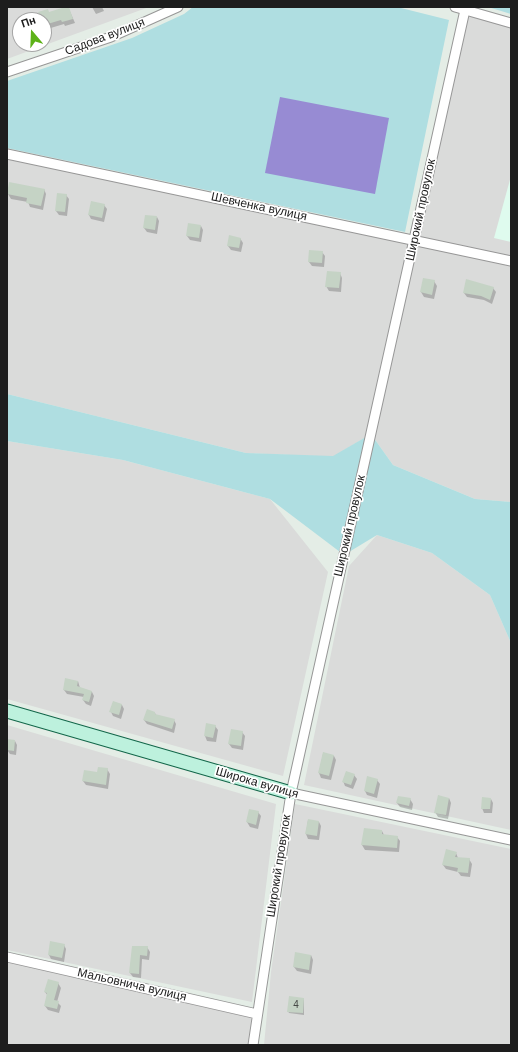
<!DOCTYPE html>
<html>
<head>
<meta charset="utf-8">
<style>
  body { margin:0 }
  #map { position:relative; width:518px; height:1052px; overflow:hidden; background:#e4ede6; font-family:Helvetica,sans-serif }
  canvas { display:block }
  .frame { position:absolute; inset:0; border:8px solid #1d1d1d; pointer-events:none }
  .north { position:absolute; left:12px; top:12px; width:40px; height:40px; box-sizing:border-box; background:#fff; border:1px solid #a5a5a5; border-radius:50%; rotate:341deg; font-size:11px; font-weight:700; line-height:16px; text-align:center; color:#1d1d1d }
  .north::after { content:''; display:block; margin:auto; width:14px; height:18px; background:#5db218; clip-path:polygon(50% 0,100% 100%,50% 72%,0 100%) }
</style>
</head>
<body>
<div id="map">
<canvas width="518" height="1052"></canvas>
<div class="frame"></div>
<div class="north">Пн</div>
</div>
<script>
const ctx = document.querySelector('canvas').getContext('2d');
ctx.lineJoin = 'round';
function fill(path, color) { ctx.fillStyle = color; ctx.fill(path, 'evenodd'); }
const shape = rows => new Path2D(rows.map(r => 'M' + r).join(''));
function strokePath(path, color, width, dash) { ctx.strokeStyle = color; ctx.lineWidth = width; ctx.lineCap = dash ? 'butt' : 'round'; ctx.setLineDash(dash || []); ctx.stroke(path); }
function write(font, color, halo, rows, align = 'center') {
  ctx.font = font + ' Helvetica,sans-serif'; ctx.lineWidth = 3.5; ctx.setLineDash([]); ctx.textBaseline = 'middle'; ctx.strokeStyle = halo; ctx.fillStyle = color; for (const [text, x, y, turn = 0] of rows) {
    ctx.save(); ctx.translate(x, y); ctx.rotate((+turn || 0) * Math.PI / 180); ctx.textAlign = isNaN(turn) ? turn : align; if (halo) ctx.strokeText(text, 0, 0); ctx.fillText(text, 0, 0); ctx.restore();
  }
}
fill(shape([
  [7,7,149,7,7,59],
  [20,20,44,20,44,44,20,44],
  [465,10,511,23,511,502,475,499,393,465,371,434,333,457,246,453,7,394,7,154,414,240],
  [7,441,123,460,270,499,328,572,283,776,7,699],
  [377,535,432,553,490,595,511,643,511,830,304,785,349,566],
  [7,725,276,804,252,1002,7,950],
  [295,804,511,849,511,1045,264,1045,271,972],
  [7,957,257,1014,253,1045,7,1045]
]), '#dadbda');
fill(shape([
  [511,176,511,242,494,238]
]), '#dffbee');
fill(shape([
  [193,7,397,7,449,20,405,232,7,148,7,81,132,38,184,14],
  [488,7,511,7,511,14],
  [7,394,246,453,333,456,371,434,393,465,475,499,511,502,511,643,490,595,432,553,377,535,344,555,270,499,123,460,7,441]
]), '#afdee1');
fill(shape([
  [280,97,389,118,375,194,265,173]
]), '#978bd3');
fill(shape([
  [68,7,75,23,65,26,64,24,44,30,44,20,27,20],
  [92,7,102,7,104,11,96,14],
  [44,189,46,194,43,210,30,207,28,202,11,199,8,194],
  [66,195,69,199,67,216,59,215,56,211],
  [104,205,107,209,104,222,91,219,89,215],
  [157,217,159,221,157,234,147,232,144,228],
  [201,226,203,230,201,242,190,240,187,236],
  [240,238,243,243,241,252,231,250,228,246],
  [322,252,325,256,324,267,312,266,309,262],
  [340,273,342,278,341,292,329,291,326,286],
  [424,279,434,281,437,286,434,299,424,297,421,292],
  [493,288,496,292,492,304,484,300,467,297,464,293],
  [78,681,80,688,92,692,94,696,91,706,86,704,83,700,84,697,67,694,64,690],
  [114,703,122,705,124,709,121,719,113,716,111,712],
  [155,713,156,715,174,720,176,724,174,733,147,724,144,720],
  [207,724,215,726,218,730,216,742,207,741,205,736],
  [242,732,245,736,243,750,232,748,229,744],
  [15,741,17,745,16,755,10,754,7,750],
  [323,754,334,756,336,760,331,780,321,778,319,773],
  [107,769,110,774,108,789,86,785,83,781],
  [354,775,357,779,353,789,345,786,343,781],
  [377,780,380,784,377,798,367,795,365,791],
  [449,798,451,803,448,819,438,817,435,812],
  [410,799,413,804,412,810,400,807,397,803],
  [491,799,493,803,492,813,484,813,482,808],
  [250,810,258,812,261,816,258,829,250,827,247,822],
  [308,820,319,822,321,826,319,840,308,839,306,834],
  [365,829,382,831,384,835,397,837,400,841,399,852,365,850,362,845],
  [456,853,458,858,469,859,472,864,470,877,461,876,458,872,446,869,443,865],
  [64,945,66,949,64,962,51,959,49,955],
  [147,947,150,952,149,960,142,959,141,978,133,977,130,973,131,962],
  [311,955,313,960,311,974,297,971,294,967],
  [58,983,61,988,57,1002,61,1006,59,1013,48,1010,45,1006,48,996,45,992],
  [304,999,304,1015,289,1013,288,1011]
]), '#0003');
fill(shape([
  [65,7,69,7,73,19,62,22,61,20,44,25,44,20,25,20,39,14,38,12,48,9,49,12],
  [9,182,45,189,41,206,26,203,27,198,7,194],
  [57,193,67,194,65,212,55,211],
  [91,201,105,204,102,218,88,215],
  [145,215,157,216,155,230,143,228],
  [188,223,201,225,199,238,186,236],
  [229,235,241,238,239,248,227,246],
  [309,250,323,251,322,263,308,262],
  [327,271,341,272,339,288,325,287],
  [423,278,435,280,432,295,420,292],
  [466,279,494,287,490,300,481,296,463,293],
  [65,678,78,681,77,686,92,691,89,702,82,700,84,694,63,690],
  [113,701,122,704,119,715,109,712],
  [147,709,155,712,155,714,175,719,172,729,143,720],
  [206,723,216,725,213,738,204,736],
  [231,729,243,731,241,746,228,744],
  [7,739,15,740,14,751,7,750],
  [323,752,334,755,329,776,318,773],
  [98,767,108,768,106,785,82,781,84,770,97,772],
  [346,771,355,774,351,785,342,782],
  [367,776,378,779,374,794,364,791],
  [438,795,449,798,446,815,434,813],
  [398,796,411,798,409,806,396,803],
  [482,797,491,798,490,809,481,809],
  [249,809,259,811,256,825,246,822],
  [308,819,319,821,317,836,305,834],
  [364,828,382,830,382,834,398,836,397,848,361,845],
  [446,849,457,852,455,857,470,858,468,873,457,872,458,868,442,865],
  [50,941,65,944,62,958,48,955],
  [132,946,148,946,147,956,140,955,139,974,129,973],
  [295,952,311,955,309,970,293,967],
  [48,979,59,982,54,1000,59,1001,57,1009,44,1006,47,993,44,992],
  [289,996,304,998,303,1013,287,1012]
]), '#c5d3c5');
const street = shape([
  [455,7,511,23],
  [7,72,111,37,178,7],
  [7,154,511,261],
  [291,793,511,840],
  [7,957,257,1014],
  [253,1045,291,793,465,10]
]);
const secondary = shape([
  [7,711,291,793]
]);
strokePath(street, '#979797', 11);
strokePath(secondary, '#126649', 15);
strokePath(street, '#fff', 9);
strokePath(secondary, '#bdf1dd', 13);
write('10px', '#474a47', null, [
  ["4",296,1005]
]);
write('12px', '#1d1d1d', '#fff', [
  ["Садова вулиця",105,37,-21],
  ["Шевченка вулиця",259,207,12],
  ["Широкий провулок",421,210,-78],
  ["Широкий провулок",350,526,-77],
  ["Широка вулиця",257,783,16],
  ["Широкий провулок",279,866,-81],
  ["Мальовнича вулиця",132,985,13]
]);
</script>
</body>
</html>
